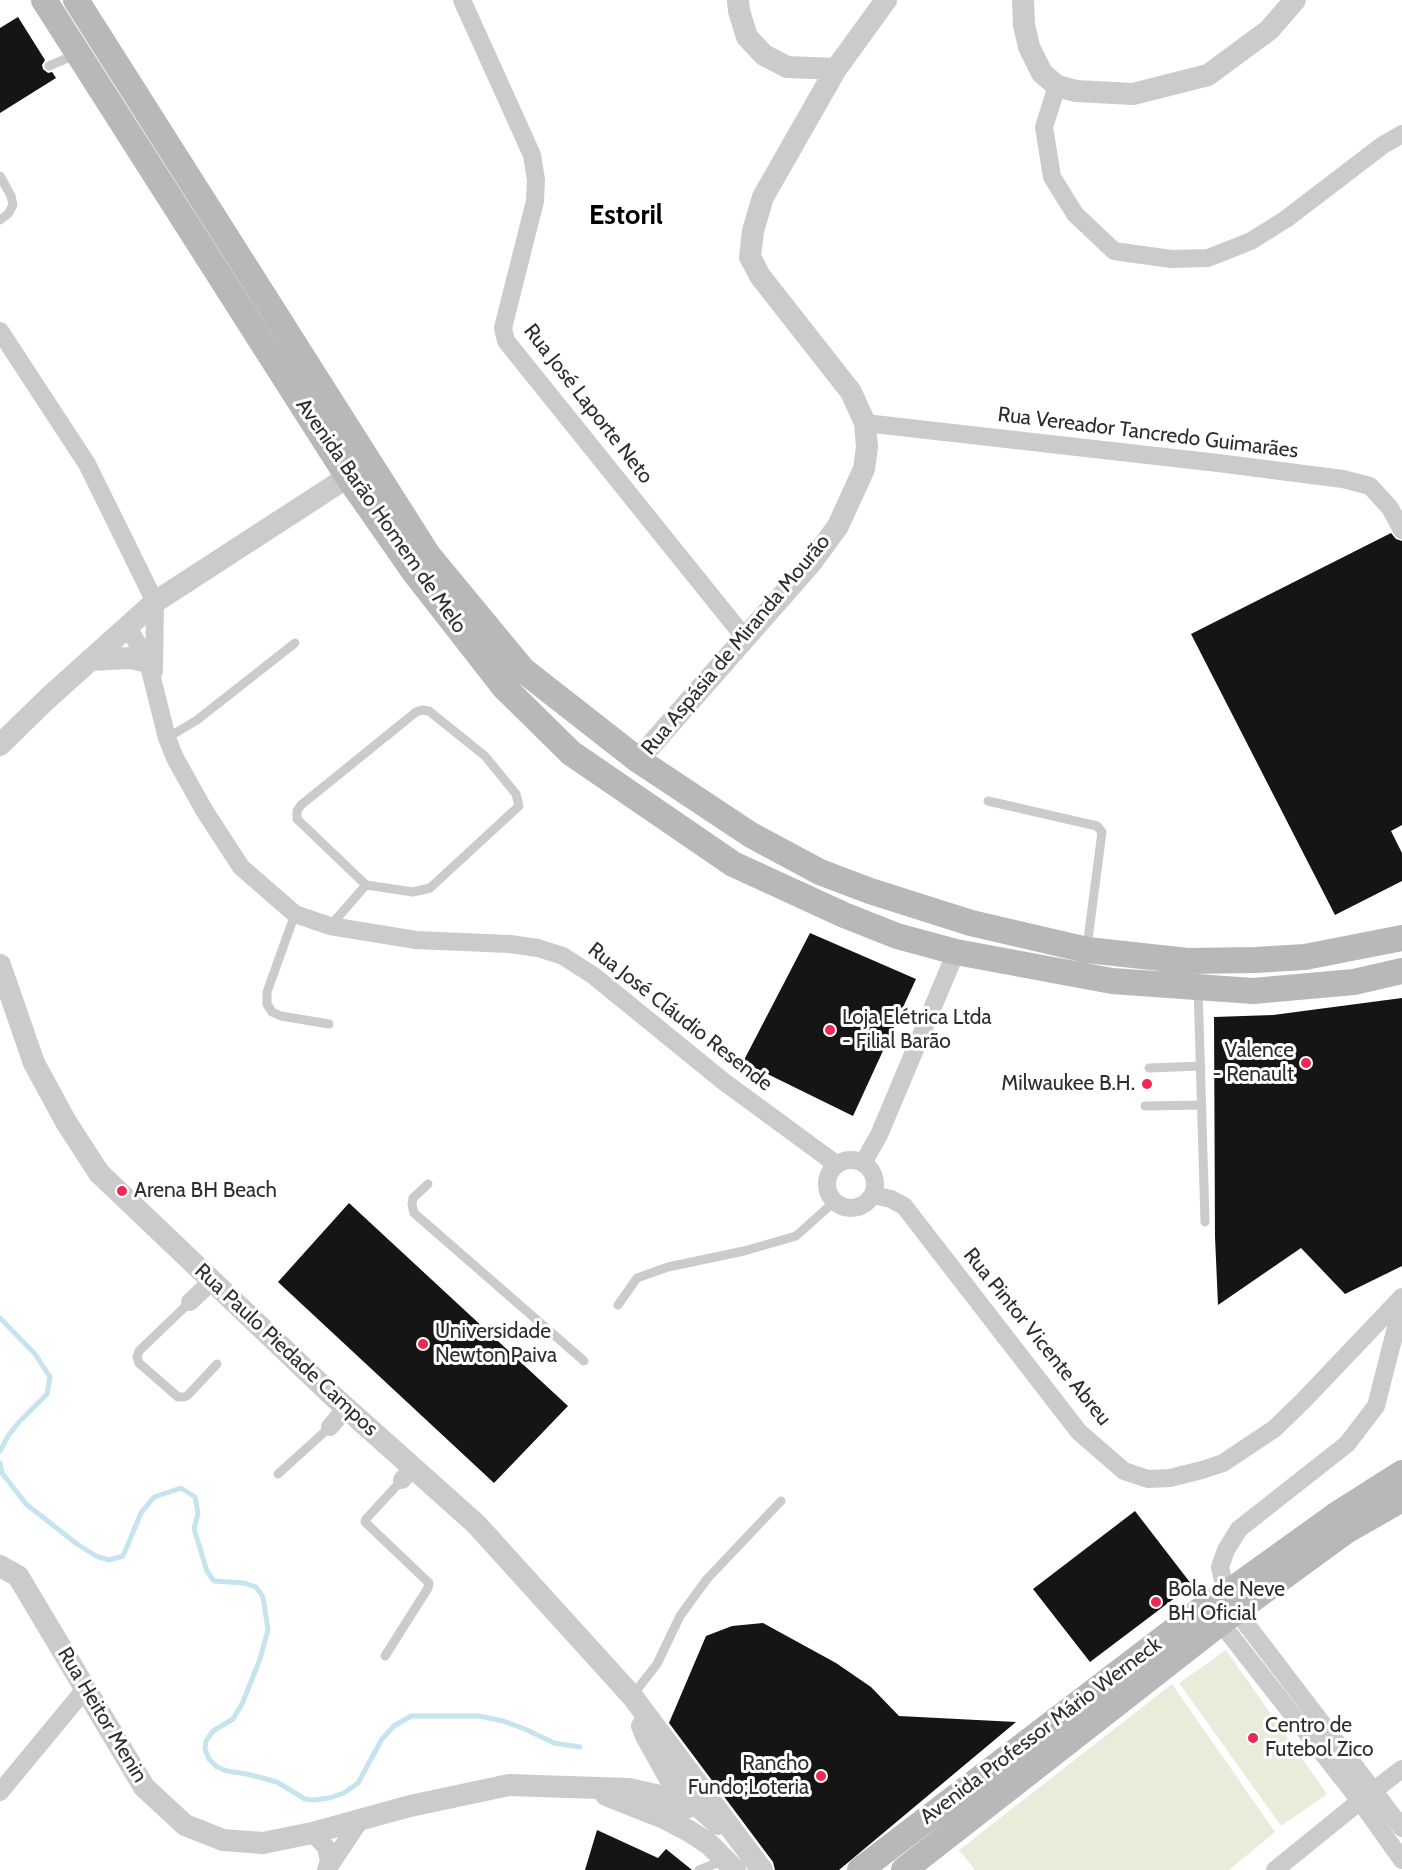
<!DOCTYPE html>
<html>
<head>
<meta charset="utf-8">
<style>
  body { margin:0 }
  canvas { display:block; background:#fff }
</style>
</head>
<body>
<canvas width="1402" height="1870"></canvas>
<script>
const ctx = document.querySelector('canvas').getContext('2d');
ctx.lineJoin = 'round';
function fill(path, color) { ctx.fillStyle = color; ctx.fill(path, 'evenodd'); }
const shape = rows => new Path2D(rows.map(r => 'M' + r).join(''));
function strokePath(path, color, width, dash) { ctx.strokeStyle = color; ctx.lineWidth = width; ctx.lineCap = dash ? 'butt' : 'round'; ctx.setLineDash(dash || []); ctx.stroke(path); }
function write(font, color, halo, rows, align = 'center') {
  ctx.font = font + ' Cabin,sans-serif'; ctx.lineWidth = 6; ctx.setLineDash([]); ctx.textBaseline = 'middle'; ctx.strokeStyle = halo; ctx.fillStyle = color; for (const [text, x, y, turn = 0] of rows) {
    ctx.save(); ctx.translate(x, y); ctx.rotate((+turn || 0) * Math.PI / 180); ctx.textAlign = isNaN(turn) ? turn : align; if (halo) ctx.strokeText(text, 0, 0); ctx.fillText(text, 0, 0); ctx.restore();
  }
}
fill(shape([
  [1226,1650,1327,1794,1281,1826,1179,1683],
  [1172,1684,1275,1832,1229,1870,975,1870,959,1850]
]), '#e7ecdb');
strokePath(shape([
  [0,1318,35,1354,50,1377,47,1394,19,1422,8,1436,0,1451],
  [0,1463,2,1473,26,1504,77,1544,96,1556,109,1560,123,1556,141,1513,154,1497,181,1488,195,1497,198,1513,194,1529,207,1571,214,1581,244,1583,256,1587,263,1597,268,1630,260,1659,242,1704,233,1719,213,1731,206,1741,205,1749,209,1759,217,1767,227,1771,247,1774,277,1782,305,1799,314,1800,329,1798,344,1793,358,1783,382,1739,394,1726,411,1716,479,1716,503,1721,527,1730,554,1743,580,1747]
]), '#c6e4ed', 5);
fill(shape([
  [18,17,45,60,42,65,43,69,48,73,52,72,56,78,0,113,0,28],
  [1391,533,1396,539,1402,541,1402,825,1391,831,1402,853,1402,881,1335,915,1191,634],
  [810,933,916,979,853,1116,743,1062],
  [1402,998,1402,1266,1345,1294,1301,1248,1218,1305,1215,1237,1214,1017,1273,1015],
  [349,1203,568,1406,494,1483,278,1282],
  [1135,1511,1192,1585,1090,1662,1033,1589],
  [763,1623,836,1663,871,1687,899,1716,1016,1722,839,1870,775,1870,773,1862,669,1723,706,1636,732,1626],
  [597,1830,658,1858,666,1849,692,1870,585,1870]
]), '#151515');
strokePath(shape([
  [49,66,77,54],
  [0,176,11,196,13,205,8,214,0,220],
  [422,710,429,711,485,756,516,794,519,806,430,888,413,892,366,885,297,819,297,811,301,805,416,712,422,710],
  [167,738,197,720,295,643],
  [988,801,1097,826,1102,832,1087,947],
  [295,914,267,992,267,1004,272,1012,281,1016,329,1024],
  [330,926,366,885],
  [1198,987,1205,1222],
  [1149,1068,1201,1066],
  [1145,1106,1202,1105],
  [428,1184,413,1198,412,1205,414,1213,584,1361],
  [190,1302,139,1351,137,1357,139,1363,178,1397,184,1397,188,1395,217,1364],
  [618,1305,637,1278,668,1267,744,1251,796,1236,834,1202],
  [278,1474,330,1427],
  [385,1656,428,1588,429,1583,365,1522,366,1519,402,1480],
  [632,1696,657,1664,680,1616,707,1579,781,1501],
  [699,1870,725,1860]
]), '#cbcbcb', 9);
strokePath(shape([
  [462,0,532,155,536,180,535,201,503,328,506,341,745,638],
  [1057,86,1044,127,1052,177,1075,214,1114,251,1171,259,1208,258,1251,241,1286,219,1383,145,1402,134],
  [0,331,87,464,155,602,154,671],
  [865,423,1218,463,1343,479,1370,486,1390,508,1402,530],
  [128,627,148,662,167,738,175,758,204,810,241,867,295,914,330,926,416,940,510,944,538,948,563,956,594,976,723,1081,836,1164],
  '827 1184a24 24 0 1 1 48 0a24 24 0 1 1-48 0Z',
  [863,1163,879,1135,956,952],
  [873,1195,891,1199,904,1206,1079,1432,1124,1471,1148,1479,1170,1478,1202,1470,1223,1463,1274,1429,1303,1401,1402,1297],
  [190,1302,212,1281],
  [1402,1304,1376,1406,1347,1444,1239,1529,1226,1550,1220,1567,1226,1594,1237,1612,1402,1828],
  [330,1427,346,1408],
  [402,1480,413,1467],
  [1213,1613,1360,1801,1402,1860],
  [0,1792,86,1688],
  [312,1833,326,1847,329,1861,326,1870],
  [327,1870,361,1819],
  [1275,1870,1360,1801,1402,1769]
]), '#cbcbcb', 18);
strokePath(shape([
  [738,0,739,11,747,37,764,55,787,67,836,69],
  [1023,0,1024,25,1029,47,1042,73,1057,86,1076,91,1133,94,1208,75,1269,30,1295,0],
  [90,660,131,658,148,662],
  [0,745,47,699,155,602,363,467],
  [638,760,811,563,838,526,864,469,867,447,865,423,851,392,760,276,750,257,753,231,763,197,836,69,886,0],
  [0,965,34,1063,66,1122,99,1173,335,1398,476,1524,632,1696,762,1870],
  [0,1566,18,1576,144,1787,185,1825,223,1840,263,1843,312,1833,410,1806,509,1785,629,1789,682,1801,700,1808,718,1824],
  [642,1726,646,1736,686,1808],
  [606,1795,664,1818,689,1831,709,1844,735,1870]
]), '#cbcbcb', 22);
strokePath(shape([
  [44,0,348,477,415,573,504,687,571,753,733,864,844,915,897,936,956,952,1112,981,1253,991,1354,982,1402,971],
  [76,0,428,555,523,670,638,760,751,835,820,872,870,891,971,923,1087,950,1188,961,1255,960,1305,957,1402,938],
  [860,1870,1207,1605,1226,1594,1336,1515,1402,1473],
  [904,1870,1220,1623,1346,1531,1402,1499]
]), '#b8b8b8', 26);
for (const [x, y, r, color] of [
  [830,1030,6,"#ee2853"],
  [1306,1063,6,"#ee2853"],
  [1147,1084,6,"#ee2853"],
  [122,1191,6,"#ee2853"],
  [423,1344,6,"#ee2853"],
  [1156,1602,6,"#ee2853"],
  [1253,1738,6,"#ee2853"],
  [821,1776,6,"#ee2853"]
]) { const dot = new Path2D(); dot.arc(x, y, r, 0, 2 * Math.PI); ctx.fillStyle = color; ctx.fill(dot); strokePath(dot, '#fff', 2); }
write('21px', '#2e2e2e', '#fff', [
  ["Rua José Laporte Neto",588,404,52],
  ["Rua Vereador Tancredo Guimarães",1148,433,7],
  ["Avenida Barão Homem de Melo",381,516,55],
  ["Rua Aspásia de Miranda Mourão",736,645,-50],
  ["Rua José Cláudio Resende",680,1017,38],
  ["Rua Pintor Vicente Abreu",1037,1337,51],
  ["Rua Paulo Piedade Campos",286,1350,43],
  ["Rua Heitor Menin",102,1715,59],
  ["Avenida Professor Mário Werneck",1041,1731,-37]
]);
write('21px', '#2e2e2e', '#fff', [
  ["Loja Elétrica Ltda",842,1018],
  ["- Filial Barão",842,1042],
  ["Valence",1294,1051,"right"],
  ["- Renault",1294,1075,"right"],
  ["Milwaukee B.H.",1135,1084,"right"],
  ["Arena BH Beach",134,1191],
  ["Universidade",435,1332],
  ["Newton Paiva",435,1356],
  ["Bola de Neve",1168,1590],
  ["BH Oficial",1168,1614],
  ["Centro de",1265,1726],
  ["Futebol Zico",1265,1750],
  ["Rancho",809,1764,"right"],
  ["Fundo;Loteria",809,1788,"right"]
], 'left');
write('bold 27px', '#000', '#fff', [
  ["Estoril",626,216]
]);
</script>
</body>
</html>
